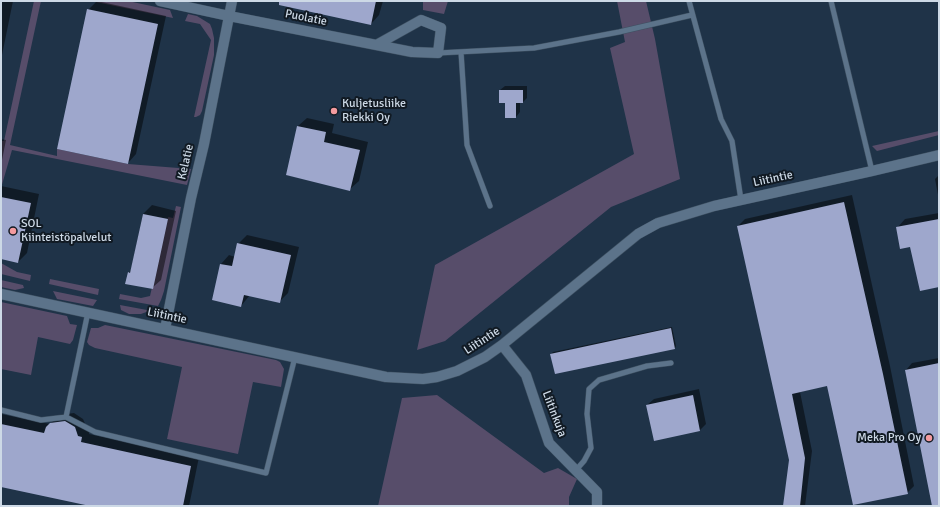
<!DOCTYPE html>
<html>
<head>
<meta charset="utf-8">
<style>
  body { margin:0 }
  #map { position:relative; width:940px; height:507px; overflow:hidden; background:#1f3348; font-family:Signika,sans-serif }
  canvas { display:block }
  .frame { position:absolute; inset:0; border:2px solid #cdd9e6; pointer-events:none }
</style>
</head>
<body>
<div id="map">
<canvas width="940" height="507"></canvas>
<div class="frame"></div>
</div>
<script>
const ctx = document.querySelector('canvas').getContext('2d');
ctx.lineJoin = 'round';
function fill(path, color) { ctx.fillStyle = color; ctx.fill(path, 'evenodd'); }
const shape = rows => new Path2D(rows.map(r => 'M' + r).join(''));
function strokePath(path, color, width, dash) { ctx.strokeStyle = color; ctx.lineWidth = width; ctx.lineCap = dash ? 'butt' : 'round'; ctx.setLineDash(dash || []); ctx.stroke(path); }
function write(font, color, halo, rows, align = 'center') {
  ctx.font = font + ' Signika,sans-serif'; ctx.lineWidth = 4; ctx.setLineDash([]); ctx.textBaseline = 'middle'; ctx.strokeStyle = halo; ctx.fillStyle = color; for (const [text, x, y, turn = 0] of rows) {
    ctx.save(); ctx.translate(x, y); ctx.rotate((+turn || 0) * Math.PI / 180); ctx.textAlign = isNaN(turn) ? turn : align; if (halo) ctx.strokeText(text, 0, 0); ctx.fillText(text, 0, 0); ctx.restore();
  }
}
fill(shape([
  [34,1,41,1,10,145,57,156,57,149,128,164,191,169,187,185,12,150,1,188,1,141,4,141],
  [91,1,128,1,170,10,173,18],
  [423,1,448,1,444,14,423,10],
  [617,1,646,1,655,39,680,179,611,207,445,341,417,350,435,265,634,154,610,48,625,42],
  [188,14,197,16,210,24,212,29,214,38,214,55,202,111,200,115,196,117,194,117,211,40,200,24,185,21],
  [939,131,939,135,877,151,872,146],
  [176,206,181,207,164,291,161,300,158,306,119,299,120,294,141,298,150,296,168,217,173,218],
  [1,263,17,272,31,275,30,281,1,274],
  [50,279,99,289,98,295,49,284],
  [1,280,23,285,24,288,15,290,1,287],
  [53,291,97,300,93,306,57,299],
  [1,302,67,316,70,324,77,325,73,340,70,344,38,337,31,375,1,369],
  [120,305,147,310,149,311,141,314,129,314,121,310],
  [105,325,276,360,280,362,284,369,281,387,253,382,238,454,167,439,182,367,95,348,89,345,87,342,91,328,98,328],
  [437,395,544,473,558,468,577,479,569,497,569,506,378,506,402,398]
]), '#574d6a');
fill(shape([
  [1,1,13,1,1,60],
  [97,1,166,16,136,154,128,163,88,10],
  [296,1,383,1,379,15,371,24],
  [505,86,527,86,527,98,523,102,520,102,520,112,516,117,506,102,500,90],
  [307,118,334,124,332,133,368,142,359,181,350,189,287,175,298,126],
  [1,139,6,140,1,165],
  [939,175,939,200,935,179],
  [1,186,39,194,27,253,18,262,1,258],
  [852,195,890,366,914,486,907,493,828,385,800,392,812,451,805,506,784,506,790,460,738,226,745,219],
  [152,205,176,211,161,280,152,288,129,273,131,270,143,214],
  [939,213,939,286,911,246,897,228,905,219],
  [247,235,299,247,288,293,279,302,250,295,241,306,213,299,221,264,229,255,235,257,238,244],
  [672,327,676,346,675,348,551,354,553,352],
  [939,358,939,506,933,506,906,370,912,363],
  [699,389,706,424,700,430,647,405,654,399],
  [74,413,83,419,87,428,90,429,89,434,199,457,189,506,95,506,1,486,1,414,50,424,59,415]
]), '#0007');
fill(shape([
  [279,1,376,1,371,25,279,5],
  [87,9,158,24,128,164,57,149],
  [499,90,523,90,523,103,516,103,516,118,505,118,505,103,499,103],
  [297,126,326,132,324,142,360,150,350,191,286,175],
  [1,197,31,203,18,263,1,259],
  [844,202,883,374,908,494,853,505,827,386,792,394,805,458,800,506,783,506,789,460,737,226],
  [143,214,168,219,153,289,125,284,128,272,130,273],
  [939,219,939,287,920,291,910,247,900,249,896,227],
  [237,243,291,255,280,303,244,295,241,307,212,300,220,264,232,266],
  [671,328,675,349,555,374,550,354],
  [939,363,939,506,932,506,905,370],
  [693,395,700,431,654,441,646,405],
  [65,421,75,427,78,436,82,437,81,442,191,466,183,506,90,506,1,487,1,424,44,433,46,427,50,423]
]), '#9ea7cc');
const lane = shape([
  [689,1,721,119,732,141,741,200],
  [831,1,872,171],
  [461,52,467,145,490,206],
  [438,53,534,48,619,32,692,15],
  [88,312,66,417,95,432,266,473,295,357],
  [1,410,41,420,66,417],
  [576,470,584,461,591,448,587,414,589,389,599,380,647,366,671,363]
]);
const street = shape([
  [160,1,229,16,412,52,438,53,441,28,421,20,378,44],
  [1,294,386,377,423,379,437,377,457,371,485,357,502,345,638,234,658,223,714,206,872,171,939,155],
  [165,329,191,198,204,144,232,1],
  [502,345,526,375,549,443,597,492,597,506]
]);
strokePath(lane, '#3e5061', 6);
strokePath(street, '#3e5061', 11);
strokePath(lane, '#5c738a', 5);
strokePath(street, '#5c738a', 10);
for (const [x, y, r, color] of [
  [334,111,4,"#f49b9f"],
  [13,231,4,"#f49b9f"],
  [929,438,4,"#f49b9f"]
]) { const dot = new Path2D(); dot.arc(x, y, r, 0, 2 * Math.PI); ctx.fillStyle = color; ctx.fill(dot); strokePath(dot, '#111a23', 1.5); }
write('12px', '#cdd9e6', '#111a23', [
  ["Puolatie",306,18,11],
  ["Kelatie",186,162,-77],
  ["Liitintie",773,179,-12],
  ["Liitintie",167,316,12],
  ["Liitintie",482,341,-33],
  ["Liitinkuja",554,414,69]
]);
write('12px', '#cdd9e6', '#111a23', [
  ["Kuljetusliike",342,104],
  ["Riekki Oy",342,118],
  ["SOL",21,224],
  ["Kiinteistöpalvelut",21,238],
  ["Meka Pro Oy",921,438,"right"]
], 'left');
</script>
</body>
</html>
